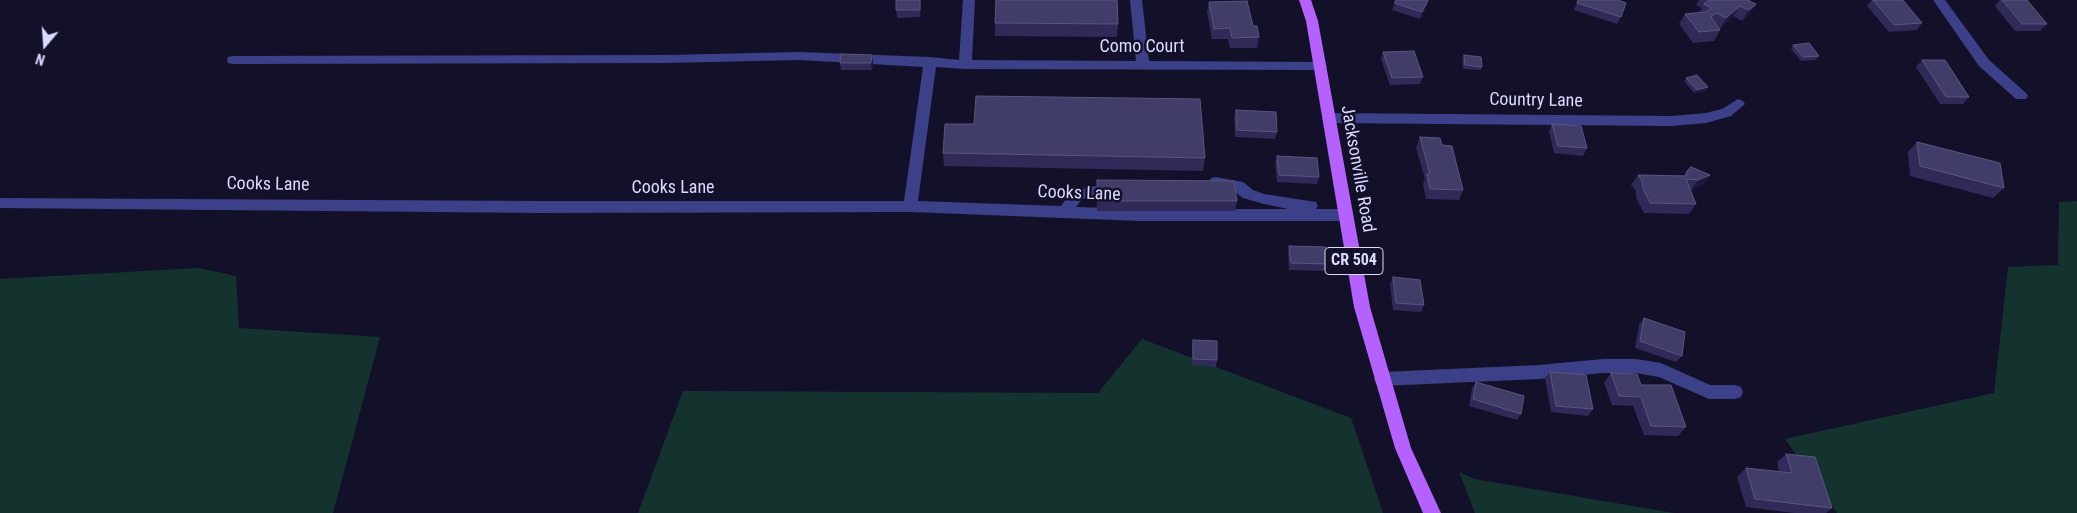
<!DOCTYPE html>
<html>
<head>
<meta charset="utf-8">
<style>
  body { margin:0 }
  #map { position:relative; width:2077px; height:513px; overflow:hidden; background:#131129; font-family:"Roboto Condensed",sans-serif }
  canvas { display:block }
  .north { position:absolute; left:20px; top:20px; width:50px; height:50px; -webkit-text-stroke:4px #131129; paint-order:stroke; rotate:198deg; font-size:14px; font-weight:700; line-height:20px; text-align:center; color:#dad9ff }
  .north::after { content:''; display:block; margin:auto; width:18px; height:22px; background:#dad9ff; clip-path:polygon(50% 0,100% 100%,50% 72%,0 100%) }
</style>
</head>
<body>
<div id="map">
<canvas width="2077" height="513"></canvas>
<div class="north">N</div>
</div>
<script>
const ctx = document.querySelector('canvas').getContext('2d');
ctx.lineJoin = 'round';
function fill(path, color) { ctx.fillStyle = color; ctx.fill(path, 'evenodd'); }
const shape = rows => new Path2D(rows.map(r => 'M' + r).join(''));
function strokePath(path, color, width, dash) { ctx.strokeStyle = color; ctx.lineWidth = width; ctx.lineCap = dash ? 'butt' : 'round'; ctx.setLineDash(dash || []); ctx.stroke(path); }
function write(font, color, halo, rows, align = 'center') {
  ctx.font = font + ' "Roboto Condensed",sans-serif'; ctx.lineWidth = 5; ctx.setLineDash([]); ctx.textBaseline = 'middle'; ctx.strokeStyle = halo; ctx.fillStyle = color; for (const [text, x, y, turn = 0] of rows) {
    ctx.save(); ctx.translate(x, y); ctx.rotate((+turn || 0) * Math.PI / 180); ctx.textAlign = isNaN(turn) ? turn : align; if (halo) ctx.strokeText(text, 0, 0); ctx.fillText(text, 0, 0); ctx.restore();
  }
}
fill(shape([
  [2077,201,2077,513,1837,513,1785,439,1994,393,2008,267,2058,265,2059,202],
  [199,268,236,276,239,328,380,337,333,513,0,513,0,279],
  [1142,339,1351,418,1383,513,638,513,683,391,1098,393],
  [1459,472,1474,479,1674,513,1475,513]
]), '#14332f');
fill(shape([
  [963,0,975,0,972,60,1136,61,1130,0,1142,0,1149,61,1320,62,1325,63,1327,66,1325,69,1320,70,965,69,936,67,918,201,1061,206,1072,191,1115,182,1120,183,1122,187,1120,191,1082,199,1076,207,1140,209,1288,209,1264,204,1243,198,1234,191,1211,186,1209,182,1211,178,1216,177,1243,182,1253,190,1264,194,1316,202,1318,206,1316,209,1346,209,1351,211,1353,215,1351,219,1346,221,1140,221,910,212,540,213,0,208,0,198,540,201,904,201,923,67,799,60,666,63,233,64,228,63,227,60,228,57,233,56,666,55,799,52,930,57,959,60,963,0],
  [1933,0,1945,0,1989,60,2026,93,2028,96,2026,99,2016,99,1979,66,1933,0],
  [1738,99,1743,101,1745,104,1731,116,1706,123,1671,126,1329,123,1324,121,1322,118,1324,115,1329,113,1671,116,1706,113,1722,109,1738,99],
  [1603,359,1636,359,1661,363,1710,385,1735,385,1741,387,1743,392,1741,397,1735,399,1709,399,1659,377,1636,373,1603,373,1539,379,1382,386,1376,384,1374,379,1376,374,1382,372,1539,365,1603,359]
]), '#3c4088');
fill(shape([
  [1299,0,1311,0,1318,21,1370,307,1411,448,1441,513,1423,513,1395,448,1354,307,1306,21,1299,0]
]), '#b561fd');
fill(shape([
  [896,0,921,0,920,17,897,18,896,10],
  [1396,0,1429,0,1420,19,1392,10],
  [1578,0,1618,0,1621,17,1617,24,1574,10],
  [1699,0,1751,0,1750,2,1756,4,1749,15,1742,21,1733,16,1720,29,1719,28,1720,30,1714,41,1693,43,1679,24,1685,14,1699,12,1702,8,1696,5],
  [1872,0,1903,0,1922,23,1917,30,1889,32,1867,6],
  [2000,0,2027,0,2047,24,2040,31,2015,31,1995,6],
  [1209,2,1253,26,1259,37,1257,48,1230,48,1228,39,1212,39,1207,12],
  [995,23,1118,24,1117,37,995,36],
  [1793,45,1819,56,1816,60,1801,61,1791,49],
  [1383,52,1423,77,1420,84,1390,85,1381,59],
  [1464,55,1482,67,1481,70,1463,69,1462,59],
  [1922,60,1969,97,1963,104,1940,104,1916,67],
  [873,62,872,70,841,70,840,63],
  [1686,78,1706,91,1694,93,1684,81],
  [1236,110,1277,132,1275,139,1235,137,1234,118],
  [1552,124,1587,148,1583,156,1554,153,1549,131],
  [1420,137,1442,145,1463,190,1459,200,1426,199,1423,184,1425,179,1416,148],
  [1917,142,2004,188,1993,198,1910,176,1908,152],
  [943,153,1205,158,1203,171,944,166],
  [1277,156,1319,177,1317,184,1277,182,1275,163],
  [1691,167,1703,185,1690,190,1696,204,1689,214,1644,213,1636,198,1636,191,1631,185,1638,175,1683,176,1686,172],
  [1097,180,1237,201,1235,211,1097,211,1096,191],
  [1289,246,1329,264,1326,271,1289,270,1288,253],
  [1393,277,1424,305,1421,312,1393,310,1390,284],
  [1644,318,1682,356,1676,362,1635,348,1639,325],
  [1193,340,1217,360,1216,367,1192,365,1192,346],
  [1550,372,1593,409,1588,416,1551,412,1545,378],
  [1611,373,1641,385,1686,427,1678,436,1644,435,1633,406,1612,405,1604,383],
  [1476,382,1521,414,1517,420,1469,406,1472,388],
  [1786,454,1832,508,1826,513,1794,513,1746,507,1737,477,1746,468,1779,472,1777,462]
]), '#2f2a57');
fill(shape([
  [920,0,921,0,920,17],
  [1428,0,1429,0,1420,19,1422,12],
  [1756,4,1749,15,1742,21,1749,10],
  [1740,6,1733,16,1720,29,1726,18],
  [872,55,873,62,872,70,871,63],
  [1708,87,1706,91,1694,93,1697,90],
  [1710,175,1703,185,1691,190,1698,180]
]), '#1c183d');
const building = shape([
  [896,0,920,0,920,10,896,10,896,0],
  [996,0,1117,0,1118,24,995,23,996,0],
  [1396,0,1428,0,1422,12,1394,3,1396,0],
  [1578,0,1618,0,1626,3,1621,17,1577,3,1578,0],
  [1709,0,1747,0,1756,4,1749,10,1740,6,1726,18,1716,13,1711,17,1720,30,1699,32,1685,14,1706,12,1711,8,1704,4,1709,0],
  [1873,0,1903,0,1922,23,1894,25,1873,0],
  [2002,0,2027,0,2047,24,2022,24,2002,0],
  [1247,1,1253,26,1257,26,1259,37,1232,38,1230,28,1214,29,1209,2,1247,1],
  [1809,43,1819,56,1803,57,1793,45,1809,43],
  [1414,51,1423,77,1392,78,1383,52,1414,51],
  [841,54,872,55,871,63,840,63,841,54],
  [1464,55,1481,57,1482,67,1465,65,1464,55],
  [1922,60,1945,60,1969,97,1946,97,1922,60],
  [1697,75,1708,87,1697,90,1686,78,1697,75],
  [976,96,1200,99,1205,158,943,153,945,124,974,124,976,96],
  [1236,110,1276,112,1277,132,1237,130,1236,110],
  [1552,124,1581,126,1587,148,1558,146,1552,124],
  [1420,137,1440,138,1442,145,1452,146,1463,190,1430,189,1427,174,1430,174,1420,137],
  [1917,142,2000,163,2004,188,1920,166,1917,142],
  [1277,156,1317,158,1319,177,1279,175,1277,156],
  [1691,167,1710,175,1698,180,1686,179,1696,204,1650,203,1643,188,1642,181,1638,175,1687,176,1686,172,1691,167],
  [1097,180,1234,181,1237,201,1098,201,1097,180],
  [1289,246,1326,247,1329,264,1291,263,1289,246],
  [1393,277,1420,280,1424,305,1396,303,1393,277],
  [1644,318,1685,332,1682,356,1640,341,1644,318],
  [1193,340,1217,341,1217,360,1193,359,1193,340],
  [1550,372,1586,375,1593,409,1556,406,1550,372],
  [1611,373,1637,374,1641,385,1671,385,1686,427,1651,426,1641,397,1619,396,1611,373],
  [1476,382,1524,396,1521,414,1473,399,1476,382],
  [1786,454,1815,457,1832,508,1755,499,1746,468,1792,473,1786,454]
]);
fill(building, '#413d69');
strokePath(building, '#595580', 1);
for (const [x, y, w] of [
  [1354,261,58]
]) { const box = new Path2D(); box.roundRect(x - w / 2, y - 13.5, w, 27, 4); ctx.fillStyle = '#131129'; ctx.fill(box); strokePath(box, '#dad9ff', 1); }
write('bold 16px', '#dad9ff', null, [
  ["CR 504",1354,261]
]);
write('18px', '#dad9ff', '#131129', [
  ["Como Court",1142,47],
  ["Country Lane",1536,101,1],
  ["Jacksonville Road",1357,169,80],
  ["Cooks Lane",268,185,1],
  ["Cooks Lane",673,188],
  ["Cooks Lane",1079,194,2]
]);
</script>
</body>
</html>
